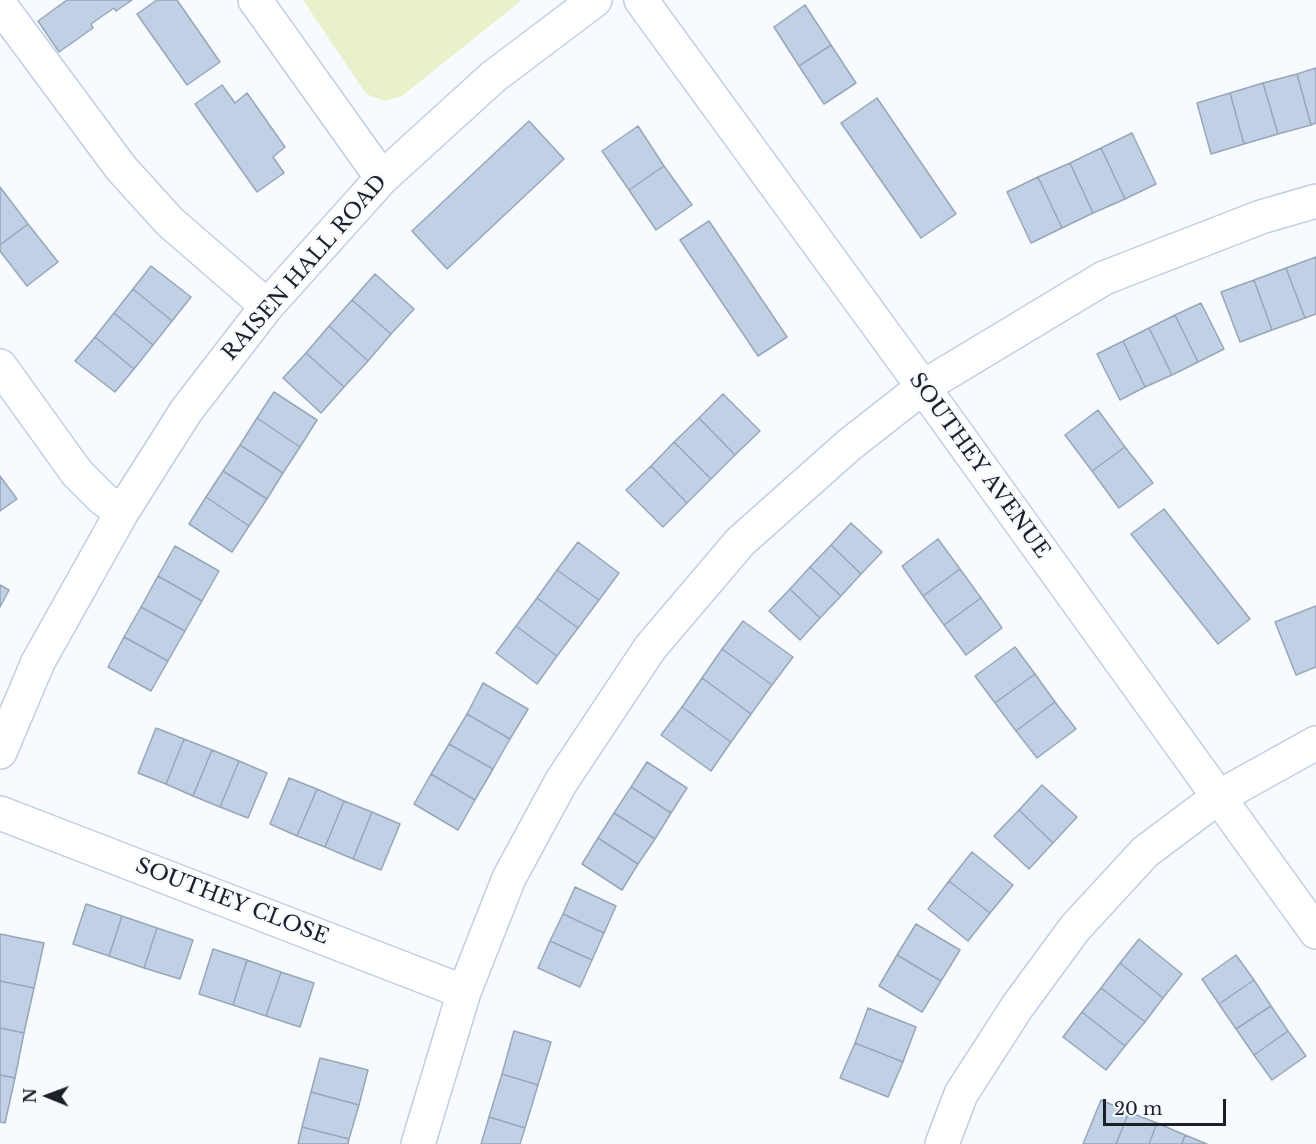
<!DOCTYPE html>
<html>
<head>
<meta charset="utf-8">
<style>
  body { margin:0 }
  #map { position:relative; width:1316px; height:1144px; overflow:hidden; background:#f7fbff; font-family:"Libre Baskerville",serif }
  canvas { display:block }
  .north { position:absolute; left:18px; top:1066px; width:60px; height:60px; -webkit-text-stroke:4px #f7fbff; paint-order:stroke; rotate:271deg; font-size:16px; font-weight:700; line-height:24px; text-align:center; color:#1b2129 }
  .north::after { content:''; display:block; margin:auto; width:21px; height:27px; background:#1b2129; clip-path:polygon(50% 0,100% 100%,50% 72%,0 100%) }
  .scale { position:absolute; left:1103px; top:1099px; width:123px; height:27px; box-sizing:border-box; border:3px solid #1b2129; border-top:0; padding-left:8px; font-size:18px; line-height:21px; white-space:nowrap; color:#1b2129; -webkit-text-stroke:4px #f7fbff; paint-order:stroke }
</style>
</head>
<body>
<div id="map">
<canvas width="1316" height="1144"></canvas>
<div class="north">N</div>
<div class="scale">20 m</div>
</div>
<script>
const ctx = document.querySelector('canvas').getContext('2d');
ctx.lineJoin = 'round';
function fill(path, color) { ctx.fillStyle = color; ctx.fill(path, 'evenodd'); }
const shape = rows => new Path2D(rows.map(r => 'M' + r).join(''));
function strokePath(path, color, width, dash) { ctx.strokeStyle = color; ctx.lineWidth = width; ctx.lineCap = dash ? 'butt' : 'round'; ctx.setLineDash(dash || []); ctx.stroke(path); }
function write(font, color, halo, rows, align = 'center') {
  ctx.font = font + ' "Libre Baskerville",serif'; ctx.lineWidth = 4.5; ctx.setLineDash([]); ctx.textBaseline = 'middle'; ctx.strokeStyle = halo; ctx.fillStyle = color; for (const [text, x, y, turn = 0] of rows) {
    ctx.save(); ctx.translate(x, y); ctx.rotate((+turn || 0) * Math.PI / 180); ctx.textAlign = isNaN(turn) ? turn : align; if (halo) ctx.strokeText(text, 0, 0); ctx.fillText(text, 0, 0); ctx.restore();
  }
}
fill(shape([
  [303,0,522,0,402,96,384,101,366,94]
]), '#eaf0cc');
const building = shape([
  [67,0,132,0,116,11,114,8,91,24,93,28,59,52,38,21,67,0],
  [157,0,177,0,220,62,187,85,137,14,157,0],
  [805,5,831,45,799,66,774,27,805,5],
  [831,45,856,83,824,104,799,66,831,45],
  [1316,68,1316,123,1311,125,1297,74,1316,68],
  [1297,74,1311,125,1278,134,1263,83,1297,74],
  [1263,83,1278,134,1244,144,1230,93,1263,83],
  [222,85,235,103,247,93,285,147,273,157,284,173,257,192,195,104,222,85],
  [1230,93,1244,144,1211,154,1197,103,1230,93],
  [877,98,956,214,921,238,841,123,877,98],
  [529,121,564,159,447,269,412,231,529,121],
  [638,126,664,166,629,190,602,151,638,126],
  [1132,133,1156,184,1125,199,1101,148,1132,133],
  [1101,148,1125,199,1093,213,1070,163,1101,148],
  [1070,163,1093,213,1062,228,1038,177,1070,163],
  [664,166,692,205,656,230,629,190,664,166],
  [1038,177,1062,228,1031,243,1007,192,1038,177],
  [0,187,28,224,0,245,0,187],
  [709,221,787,337,758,356,680,240,709,221],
  [28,224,58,262,27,286,0,251,0,245,28,224],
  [1316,257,1316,314,1305,318,1286,268,1316,257],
  [151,266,191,297,172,321,133,289,151,266],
  [1286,268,1305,318,1272,330,1254,280,1286,268],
  [375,274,414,309,391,334,352,300,375,274],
  [1254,280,1272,330,1240,342,1221,292,1254,280],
  [133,289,172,321,153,345,114,313,133,289],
  [352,300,391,334,368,361,329,326,352,300],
  [1201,303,1224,349,1198,362,1175,315,1201,303],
  [114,313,153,345,134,369,95,337,114,313],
  [1175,315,1198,362,1172,375,1149,328,1175,315],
  [329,326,368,361,344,387,306,353,329,326],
  [1149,328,1172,375,1145,387,1123,341,1149,328],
  [95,337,134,369,115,392,75,361,95,337],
  [1123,341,1145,387,1120,400,1097,354,1123,341],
  [306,353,344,387,321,413,283,378,306,353],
  [274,392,317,420,300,447,257,418,274,392],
  [723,394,760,431,735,455,699,418,723,394],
  [1098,410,1125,447,1092,471,1065,435,1098,410],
  [257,418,300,447,283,473,240,445,257,418],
  [699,418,735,455,711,479,674,442,699,418],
  [674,442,711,479,687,503,651,466,674,442],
  [240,445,283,473,267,499,223,471,240,445],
  [1125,447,1153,483,1119,508,1092,471,1125,447],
  [651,466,687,503,663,527,626,490,651,466],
  [223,471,267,499,249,526,206,497,223,471],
  [0,476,17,499,0,511,0,476],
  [206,497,249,526,232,552,189,524,206,497],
  [1164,509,1250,619,1218,644,1131,534,1164,509],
  [851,523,882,552,861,574,831,545,851,523],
  [938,539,960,569,923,596,902,566,938,539],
  [578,542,619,573,599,600,557,570,578,542],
  [831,545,861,574,841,596,810,567,831,545],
  [175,546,219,571,202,601,158,576,175,546],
  [810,567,841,596,820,618,790,589,810,567],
  [960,569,981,598,944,625,923,596,960,569],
  [557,570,599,600,578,628,537,598,557,570],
  [158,576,202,601,185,631,141,607,158,576],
  [0,585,9,590,0,607,0,585],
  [790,589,820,618,800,640,769,611,790,589],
  [537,598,578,628,557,656,516,626,537,598],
  [981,598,1002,628,966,655,944,625,981,598],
  [1316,606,1316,667,1296,675,1275,622,1316,606],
  [141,607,185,631,168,661,124,637,141,607],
  [743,621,793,657,772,685,722,649,743,621],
  [516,626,557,656,537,684,496,653,516,626],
  [124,637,168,661,151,691,108,667,124,637],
  [1015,647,1035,674,995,703,975,676,1015,647],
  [722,649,772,685,751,714,702,678,722,649],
  [1035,674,1055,702,1016,731,995,703,1035,674],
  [702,678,751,714,731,742,682,707,702,678],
  [483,683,528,709,510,739,467,714,483,683],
  [1055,702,1076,729,1037,758,1016,731,1055,702],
  [682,707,731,742,711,771,661,735,682,707],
  [467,714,510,739,493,769,449,744,467,714],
  [156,728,184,739,166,784,138,773,156,728],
  [184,739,212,750,193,796,166,784,184,739],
  [449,744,493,769,475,800,431,774,449,744],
  [212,750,239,761,220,807,193,796,212,750],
  [239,761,267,773,248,818,220,807,239,761],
  [647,762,687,788,671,813,631,787,647,762],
  [431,774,475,800,458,830,414,804,431,774],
  [289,778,317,789,297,836,270,824,289,778],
  [1042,785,1077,817,1053,843,1019,810,1042,785],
  [631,787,671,813,655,839,614,813,631,787],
  [317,789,344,801,325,847,297,836,317,789],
  [344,801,372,812,353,859,325,847,344,801],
  [1019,810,1053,843,1029,869,994,836,1019,810],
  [372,812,400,824,381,870,353,859,372,812],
  [614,813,655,839,638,864,598,838,614,813],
  [598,838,638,864,622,890,582,864,598,838],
  [972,852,1013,885,990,913,949,881,972,852],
  [949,881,990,913,968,941,928,909,949,881],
  [575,887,616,906,604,933,563,914,575,887],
  [86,904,122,916,109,956,73,944,86,904],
  [563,914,604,933,592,960,550,941,563,914],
  [122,916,157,928,144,968,109,956,122,916],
  [916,924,960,950,941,981,897,955,916,924],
  [157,928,193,940,180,979,144,968,157,928],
  [0,934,44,943,34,988,0,981,0,934],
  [1139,939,1182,974,1163,998,1120,963,1139,939],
  [550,941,592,960,580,987,538,968,550,941],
  [213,949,247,960,233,1005,199,994,213,949],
  [897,955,941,981,922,1012,879,986,897,955],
  [1236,955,1254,980,1219,1004,1202,979,1236,955],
  [247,960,281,972,266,1016,233,1005,247,960],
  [1120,963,1163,998,1145,1022,1101,988,1120,963],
  [281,972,314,983,300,1027,266,1016,281,972],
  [1254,980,1271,1006,1236,1029,1219,1004,1254,980],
  [0,981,34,988,24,1033,0,1028,0,981],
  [1101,988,1145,1022,1125,1046,1082,1012,1101,988],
  [1271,1006,1288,1031,1254,1055,1236,1029,1271,1006],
  [868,1008,916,1027,903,1062,855,1043,868,1008],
  [1082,1012,1125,1046,1106,1070,1063,1037,1082,1012],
  [0,1028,24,1033,15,1078,0,1075,0,1028],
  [514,1031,551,1042,538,1085,502,1074,514,1031],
  [1288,1031,1306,1056,1272,1080,1254,1055,1288,1031],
  [855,1043,903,1062,888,1097,840,1078,855,1043],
  [320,1058,368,1070,359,1105,311,1092,320,1058],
  [502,1074,538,1085,525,1128,489,1117,502,1074],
  [0,1075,15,1078,5,1123,0,1122,0,1075],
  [311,1092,359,1105,349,1139,302,1127,311,1092],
  [1101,1100,1129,1112,1116,1144,1083,1144,1101,1100],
  [1129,1112,1157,1123,1149,1144,1116,1144,1129,1112],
  [489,1117,525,1128,520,1144,481,1144,489,1117],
  [1157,1123,1185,1135,1182,1144,1149,1144,1157,1123],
  [302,1127,349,1139,348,1144,298,1144,302,1127],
  [1185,1135,1207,1144,1182,1144,1185,1135]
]);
fill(building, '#c1d1e5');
strokePath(building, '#97a6b9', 1.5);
const minor = shape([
  [255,0,382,178],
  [641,0,923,387,1316,932],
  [0,5,121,168,170,222,267,306],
  [0,366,77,473,103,499,122,512],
  [0,752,38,662,122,512,186,411,267,306,382,178,493,77,595,0],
  [0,813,464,992],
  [418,1144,464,992,509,878,561,782,650,648,740,542,849,445,923,387,1104,278,1261,217,1316,201],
  [942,1144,961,1094,1017,1007,1075,928,1145,852,1217,798,1316,743]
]);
strokePath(minor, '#bfcfe2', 36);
strokePath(minor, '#fff', 33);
write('21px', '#1b2129', '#f7fbff', [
  ["RAISEN HALL ROAD",305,268,-49],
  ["SOUTHEY AVENUE",979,466,54],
  ["SOUTHEY CLOSE",232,902,21]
]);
</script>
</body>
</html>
